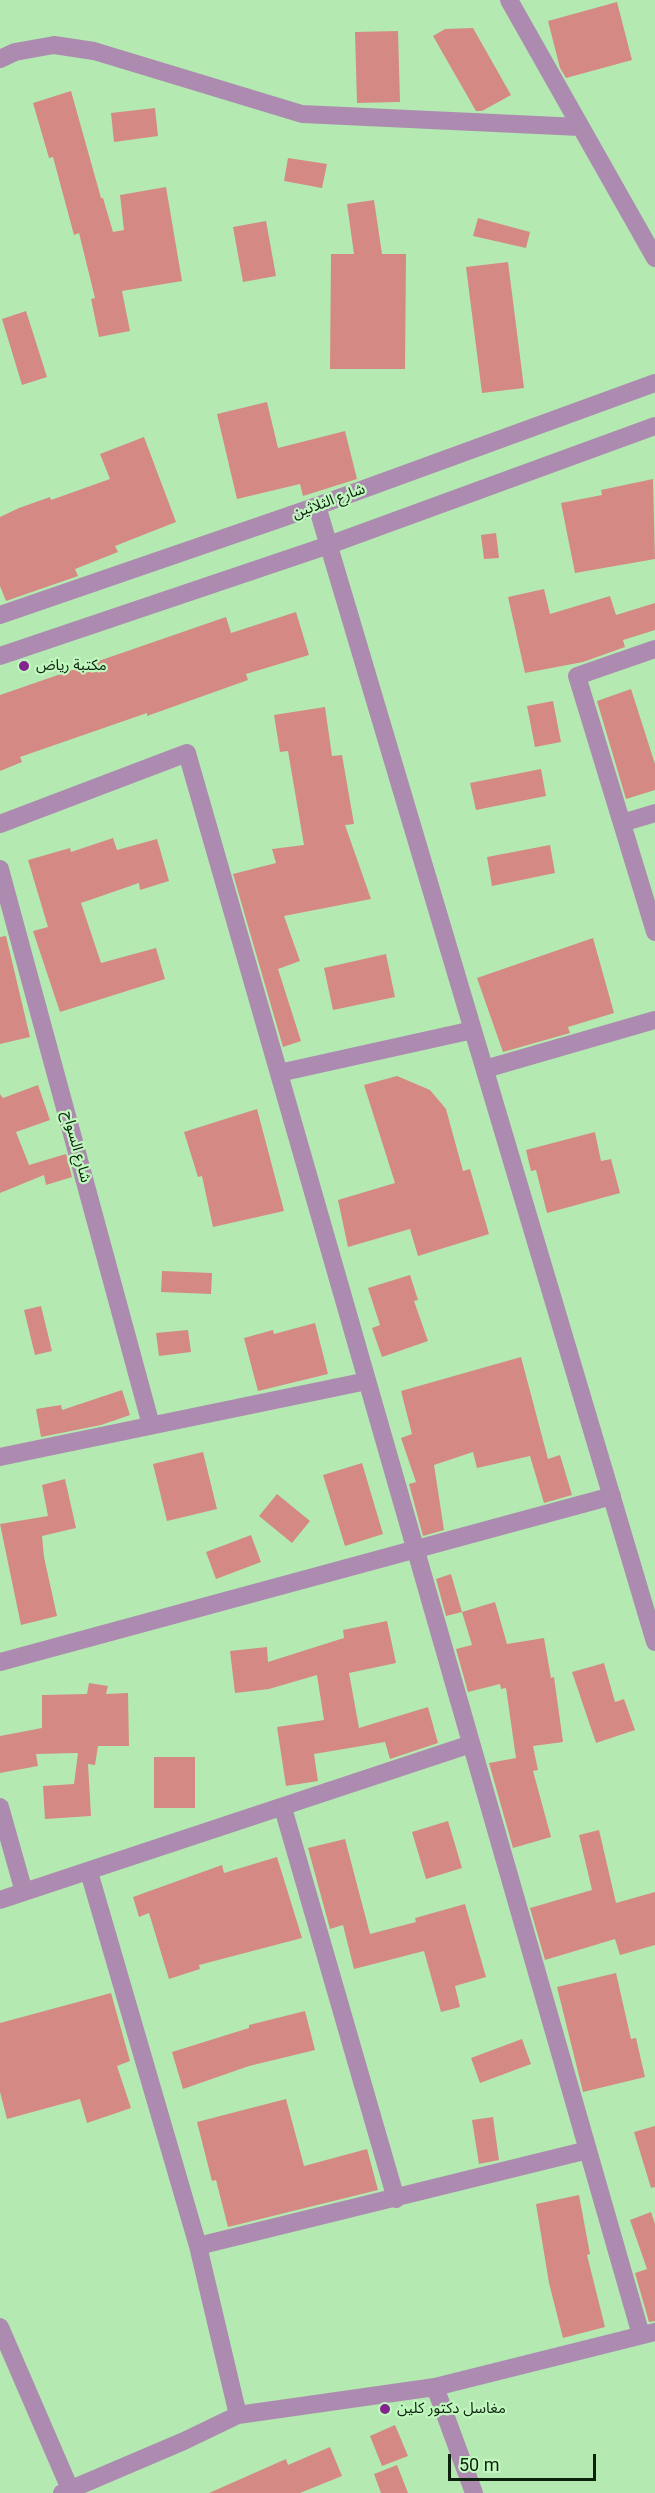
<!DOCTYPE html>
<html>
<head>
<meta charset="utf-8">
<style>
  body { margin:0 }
  #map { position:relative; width:655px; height:2493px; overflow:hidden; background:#b4eab2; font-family:Roboto,sans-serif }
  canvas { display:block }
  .scale { position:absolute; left:448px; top:2454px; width:148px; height:27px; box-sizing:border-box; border:3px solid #0d220d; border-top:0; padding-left:8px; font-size:18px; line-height:21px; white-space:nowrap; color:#0d220d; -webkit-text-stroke:4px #c1f8bf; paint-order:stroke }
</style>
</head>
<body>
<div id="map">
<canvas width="655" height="2493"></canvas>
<div class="scale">50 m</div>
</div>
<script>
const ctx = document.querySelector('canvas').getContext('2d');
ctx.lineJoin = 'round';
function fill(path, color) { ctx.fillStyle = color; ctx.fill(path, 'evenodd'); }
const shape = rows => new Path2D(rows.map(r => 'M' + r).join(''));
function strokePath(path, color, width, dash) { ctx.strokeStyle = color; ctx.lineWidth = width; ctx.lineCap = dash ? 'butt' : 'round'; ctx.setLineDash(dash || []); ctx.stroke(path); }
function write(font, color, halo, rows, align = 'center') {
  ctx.font = font + ' Roboto,"Noto Sans Arabic",sans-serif'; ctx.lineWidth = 4.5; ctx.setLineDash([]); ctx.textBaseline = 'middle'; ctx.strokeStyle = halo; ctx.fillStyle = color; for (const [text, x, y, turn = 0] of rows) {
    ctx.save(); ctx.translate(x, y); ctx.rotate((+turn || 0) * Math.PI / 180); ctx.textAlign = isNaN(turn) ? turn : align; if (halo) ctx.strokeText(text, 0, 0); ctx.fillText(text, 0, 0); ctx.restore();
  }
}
fill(shape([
  [617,2,632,60,566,78,560,68,548,21],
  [473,28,511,95,482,111,476,111,433,36,445,29],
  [398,31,400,102,357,103,355,32],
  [71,91,101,198,103,198,113,232,124,230,120,195,166,187,182,281,122,291,130,331,99,337,91,299,95,298,79,233,74,235,53,157,49,158,33,103],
  [155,108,158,136,114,142,111,113],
  [288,158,327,164,322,188,284,181],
  [374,200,382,254,406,254,405,369,330,369,331,254,354,254,347,204],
  [478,218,530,232,526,248,473,236],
  [266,221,276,276,243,282,233,227],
  [508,262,524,388,482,393,466,267],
  [26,311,47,377,22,385,2,319],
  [267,402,278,448,345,431,357,479,303,496,300,484,237,499,217,414],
  [144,437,176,522,115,546,118,552,75,569,78,576,6,601,0,586,0,517,19,508,50,497,51,500,110,479,100,454],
  [653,479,655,559,575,573,561,503,602,495,601,490],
  [496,533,499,558,484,559,481,535],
  [544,589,550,614,610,596,616,615,655,603,655,630,623,640,625,647,583,662,525,673,508,597],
  [296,612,309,655,246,674,248,680,147,716,147,713,20,757,22,762,0,771,0,695,226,617,231,633],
  [631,689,655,764,655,790,626,799,597,701],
  [553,701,561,742,535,747,527,706],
  [325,707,332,756,342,755,354,824,345,825,371,899,284,916,300,961,278,969,301,1041,283,1047,233,874,276,863,272,849,304,845,288,751,280,752,274,715],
  [541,769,546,796,476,810,470,783],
  [113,838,117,850,157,839,169,881,140,890,139,883,81,903,101,963,156,948,165,979,60,1012,33,931,48,927,28,860,70,848,71,852],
  [550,845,555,873,492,886,487,857],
  [6,936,30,1037,0,1044,0,937],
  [593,938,614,1013,568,1027,570,1033,503,1052,477,978],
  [386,954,395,997,333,1010,324,968],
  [397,1076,430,1090,446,1109,463,1171,470,1169,489,1234,418,1256,410,1229,348,1247,338,1200,395,1183,364,1085],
  [38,1085,50,1120,16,1132,29,1165,66,1154,72,1177,46,1185,44,1175,0,1193,0,1094,3,1098],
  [257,1109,284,1211,213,1227,202,1176,198,1177,184,1132],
  [595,1132,601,1161,611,1159,620,1193,547,1213,536,1170,531,1171,526,1150],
  [162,1271,212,1273,211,1294,161,1292],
  [410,1275,418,1300,414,1301,428,1341,382,1357,372,1328,380,1325,368,1288],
  [41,1306,52,1351,35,1355,24,1310],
  [315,1323,328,1374,258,1391,244,1338,273,1330,274,1334],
  [188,1330,191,1352,159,1356,156,1333],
  [521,1357,548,1459,560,1455,572,1495,544,1503,530,1456,477,1468,473,1452,434,1465,444,1530,423,1536,409,1484,416,1482,401,1438,412,1434,401,1391],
  [122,1390,130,1415,101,1425,41,1437,36,1409,61,1405,62,1410],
  [203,1452,217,1509,167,1521,153,1464],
  [362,1463,383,1534,345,1546,323,1475],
  [65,1479,76,1528,42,1536,44,1557,57,1616,21,1625,0,1524,48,1516,42,1485],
  [277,1494,310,1521,292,1543,259,1516],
  [251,1535,261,1562,216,1579,206,1552],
  [451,1574,462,1612,446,1616,436,1579],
  [495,1602,507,1644,544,1638,551,1678,554,1677,563,1742,533,1746,538,1770,533,1771,551,1837,513,1848,489,1763,516,1758,506,1688,501,1689,500,1684,468,1692,456,1649,472,1645,462,1612],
  [387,1621,396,1663,349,1673,359,1728,428,1707,438,1743,390,1759,385,1742,314,1754,318,1781,286,1786,277,1727,324,1720,317,1675,269,1689,235,1693,230,1651,267,1647,268,1662,344,1638,343,1630],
  [604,1663,615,1702,624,1699,635,1730,596,1743,572,1672],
  [89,1683,108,1686,106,1694,128,1693,129,1746,98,1746,95,1765,88,1764,91,1816,45,1819,43,1786,74,1784,78,1753,36,1754,38,1766,0,1773,0,1736,42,1728,42,1695,87,1694],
  [154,1757,195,1757,195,1808,154,1808],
  [448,1821,462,1868,426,1879,412,1832],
  [599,1830,616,1903,655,1892,655,1945,620,1955,615,1939,545,1960,530,1908,592,1890,579,1835],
  [345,1839,370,1934,416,1922,415,1918,465,1904,486,1977,455,1986,460,2007,441,2012,424,1951,354,1969,343,1925,330,1929,308,1848],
  [277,1857,302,1938,199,1965,200,1969,169,1979,149,1913,139,1917,133,1897,222,1865,224,1873],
  [616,1973,631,2039,636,2038,645,2077,583,2092,557,1987],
  [111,1993,130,2061,117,2066,131,2108,87,2123,80,2099,7,2119,0,2092,0,2023],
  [305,2011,315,2050,249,2066,183,2089,172,2052,249,2028,249,2025],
  [522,2039,531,2064,480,2083,471,2058],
  [286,2099,304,2166,367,2149,378,2190,228,2227,216,2180,212,2181,197,2122],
  [493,2117,499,2160,479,2164,472,2120],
  [655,2126,655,2187,651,2188,634,2132],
  [579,2195,590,2254,587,2255,605,2327,563,2338,549,2283,536,2204],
  [651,2212,655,2224,655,2321,649,2322,635,2273,647,2269,630,2220],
  [395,2425,408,2456,382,2466,370,2436],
  [330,2447,342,2476,300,2493,209,2493,286,2459,288,2465],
  [397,2465,408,2493,381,2493,374,2474]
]), '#d58984');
strokePath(shape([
  [509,0,655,258],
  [0,59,15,52,54,45,94,51,302,114,580,127],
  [317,506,655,1642],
  [0,615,317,506,655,383],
  [655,649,577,676,655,932],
  [0,656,329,545,655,426],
  [622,823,655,813],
  [0,824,187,753,641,2335],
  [0,869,151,1425],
  [485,1069,655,1020],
  [279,1073,473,1030],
  [0,1457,367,1381],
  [0,1662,612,1496],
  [0,1807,24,1892],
  [283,1808,396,2199],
  [89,1872,198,2246,238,2415],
  [0,1900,471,1744],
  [198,2246,588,2150],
  [0,2327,70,2489],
  [435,2387,474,2493],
  [62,2493,184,2441,238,2415,435,2387,655,2332]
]), '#ad8bb0', 18);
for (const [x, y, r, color] of [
  [24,666,6,"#84248e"],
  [385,2409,6,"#84248e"]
]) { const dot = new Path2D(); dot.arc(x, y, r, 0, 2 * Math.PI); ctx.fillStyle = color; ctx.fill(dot); strokePath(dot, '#c1f8bf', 2); }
write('15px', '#0d220d', '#c1f8bf', [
  ["شارع الثلاثين",329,502,-20],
  ["شارع السواح",76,1147,75]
]);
write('15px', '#0d220d', '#c1f8bf', [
  ["مكتبة رياض",36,666],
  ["مغاسل دكتور كلين",397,2409]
], 'left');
</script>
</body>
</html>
